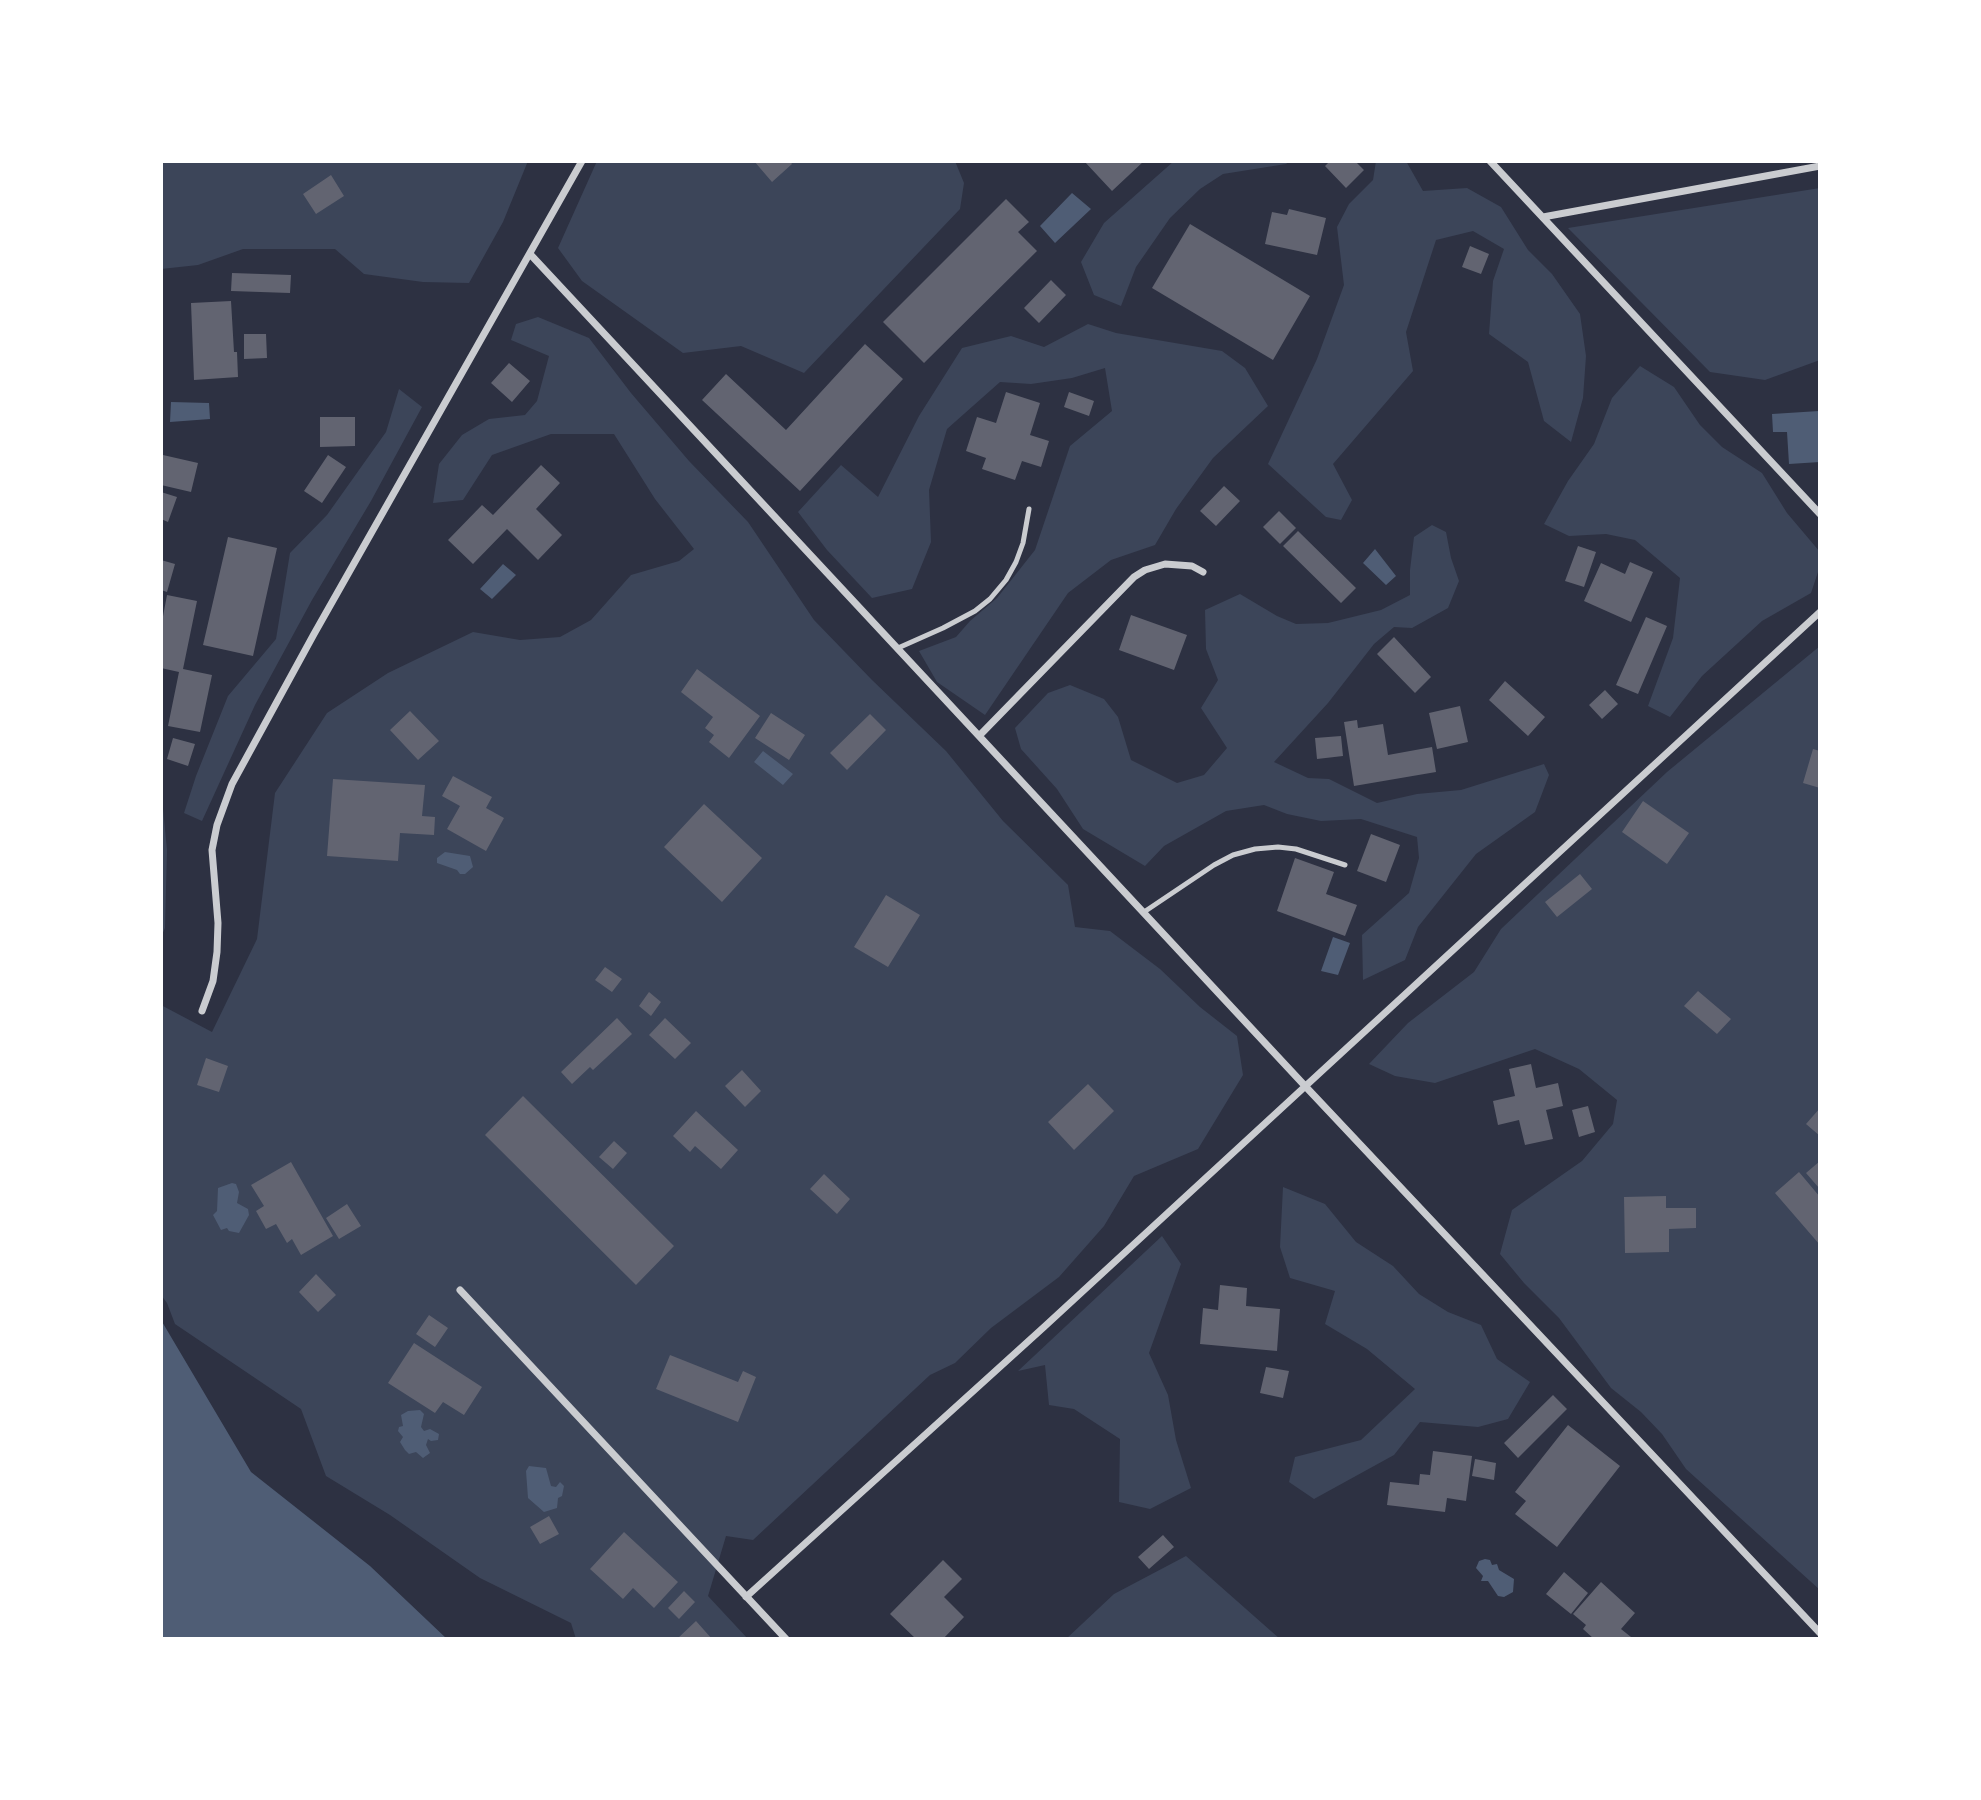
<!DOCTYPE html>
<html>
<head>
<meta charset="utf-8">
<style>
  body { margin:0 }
  #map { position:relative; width:1981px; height:1800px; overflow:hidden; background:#2d3142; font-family:"PT Sans Narrow",sans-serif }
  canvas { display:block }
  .frame { position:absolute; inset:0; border:163px solid #fff; pointer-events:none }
</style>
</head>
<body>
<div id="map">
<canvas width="1981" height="1800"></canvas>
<div class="frame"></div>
</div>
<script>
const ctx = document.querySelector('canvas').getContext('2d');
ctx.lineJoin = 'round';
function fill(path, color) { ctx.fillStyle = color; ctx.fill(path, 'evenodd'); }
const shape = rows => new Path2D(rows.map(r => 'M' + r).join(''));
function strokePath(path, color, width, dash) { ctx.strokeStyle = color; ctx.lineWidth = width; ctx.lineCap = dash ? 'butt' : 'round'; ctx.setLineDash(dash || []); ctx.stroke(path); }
fill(shape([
  [161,161,528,161,503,222,469,283,423,282,364,274,335,249,243,249,198,265,161,269],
  [597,161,955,161,964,183,960,209,804,373,741,346,683,353,582,281,558,248],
  [1174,161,1290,161,1286,164,1223,174,1200,189,1170,218,1136,267,1121,306,1094,295,1081,262,1104,223],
  [1376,161,1406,161,1423,191,1467,188,1501,207,1528,250,1552,274,1580,314,1586,356,1583,398,1571,442,1544,421,1528,362,1489,334,1493,281,1504,249,1473,231,1436,240,1406,332,1413,371,1333,464,1352,500,1341,520,1326,517,1268,464,1317,359,1344,285,1337,227,1349,204,1373,180],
  [1820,188,1820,360,1765,380,1710,372,1568,228],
  [538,317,589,338,631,393,689,461,748,522,814,620,872,680,946,751,1003,821,1068,885,1075,927,1110,931,1160,969,1200,1007,1237,1036,1243,1075,1198,1149,1134,1176,1104,1226,1059,1277,991,1328,955,1363,930,1375,753,1540,726,1536,708,1596,748,1639,576,1639,571,1623,480,1578,390,1515,326,1476,301,1409,175,1324,167,1303,161,1295,161,1005,212,1032,257,939,275,793,327,713,388,673,473,632,520,640,560,637,591,620,631,575,679,561,694,549,655,499,614,434,551,434,492,455,463,500,433,503,439,464,462,435,489,419,525,415,537,401,549,356,511,340,516,324],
  [1088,324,1116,333,1222,351,1245,368,1268,406,1213,458,1176,509,1155,545,1111,560,1068,593,985,715,937,682,919,651,956,637,970,621,997,598,1035,550,1070,446,1112,411,1105,368,1072,378,1031,384,1000,382,947,429,929,490,931,542,912,589,872,598,827,550,798,512,841,465,878,497,919,416,962,348,1011,336,1044,347],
  [1640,366,1674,387,1700,425,1722,447,1762,473,1787,513,1820,552,1820,566,1811,593,1762,621,1702,676,1670,717,1648,706,1673,638,1680,578,1635,540,1606,534,1569,536,1544,524,1568,481,1594,444,1612,398],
  [399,389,422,407,371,501,312,600,255,705,202,821,184,813,196,776,228,696,276,639,290,553,327,515,386,432],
  [1432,525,1446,532,1451,558,1459,581,1448,608,1412,628,1394,627,1374,644,1328,703,1274,762,1308,778,1329,779,1377,803,1417,794,1461,790,1544,764,1549,775,1535,812,1476,854,1418,927,1405,960,1363,980,1362,935,1409,893,1419,858,1417,837,1361,819,1321,821,1287,814,1264,805,1226,811,1164,846,1145,866,1083,829,1057,789,1021,749,1015,728,1048,693,1070,685,1104,699,1118,717,1131,760,1177,783,1204,775,1227,748,1201,708,1218,680,1206,649,1205,610,1240,594,1277,616,1296,624,1328,623,1381,610,1410,595,1410,570,1414,537],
  [1820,646,1820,1590,1686,1469,1662,1434,1641,1412,1611,1388,1559,1318,1524,1283,1500,1254,1512,1210,1582,1161,1613,1124,1617,1100,1579,1069,1535,1049,1435,1083,1395,1076,1369,1064,1408,1023,1474,972,1501,929,1667,772],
  [161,788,167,850,165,928,161,937],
  [1283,1187,1325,1204,1356,1242,1393,1266,1419,1294,1448,1312,1481,1325,1497,1359,1530,1382,1508,1419,1478,1427,1420,1422,1394,1455,1314,1499,1289,1482,1295,1457,1361,1440,1415,1389,1367,1349,1325,1324,1335,1291,1290,1278,1280,1247],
  [1162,1236,1181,1264,1149,1353,1168,1395,1176,1440,1191,1488,1150,1509,1119,1502,1120,1439,1074,1409,1049,1405,1045,1365,1018,1371],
  [1186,1556,1280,1639,1066,1639,1114,1594]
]), '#3c4559');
fill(shape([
  [1072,193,1091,209,1055,243,1040,226],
  [171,402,209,403,210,419,170,422],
  [1819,411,1820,462,1789,464,1787,432,1773,432,1772,414],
  [1375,549,1396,576,1386,585,1363,563],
  [503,564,516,575,492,599,480,589],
  [763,751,793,774,783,785,754,762],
  [445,852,470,856,473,867,465,874,460,874,457,870,437,863,437,858],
  [1333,937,1350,943,1338,975,1321,971],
  [232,1183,236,1184,239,1192,237,1203,248,1209,249,1215,239,1233,229,1231,227,1228,221,1230,213,1215,217,1211,218,1188],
  [161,1320,251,1472,370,1566,447,1639,161,1639],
  [420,1410,424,1414,421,1427,424,1431,430,1429,439,1434,438,1440,431,1441,428,1439,426,1445,430,1453,423,1458,416,1452,409,1454,405,1450,400,1442,403,1437,398,1431,399,1427,403,1426,401,1415,408,1411],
  [529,1466,546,1468,551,1486,556,1487,560,1482,564,1486,562,1496,558,1498,557,1508,544,1512,528,1498,526,1471],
  [1485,1559,1490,1560,1492,1565,1497,1564,1499,1570,1514,1579,1513,1592,1504,1597,1498,1596,1488,1581,1481,1581,1483,1576,1476,1568,1479,1561]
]), '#4f5d75');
fill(shape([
  [754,161,790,161,792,164,772,182],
  [1084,161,1144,161,1112,191],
  [1330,161,1355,161,1364,170,1346,188,1325,166],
  [331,175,344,196,316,214,303,194],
  [1006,199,1029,222,1018,232,1037,251,924,363,883,322],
  [1289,209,1326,218,1317,255,1265,244,1272,212,1287,215],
  [1190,224,1310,296,1273,360,1152,288],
  [1470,246,1489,254,1481,274,1462,267],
  [232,273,291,275,290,293,231,291],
  [1051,280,1066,295,1039,323,1024,308],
  [231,301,234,352,237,352,238,377,194,380,191,303],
  [244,334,266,334,267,358,244,359],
  [865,344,903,379,800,491,702,400,726,374,786,430],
  [509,363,530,381,512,402,491,383],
  [1006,392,1040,403,1030,435,1049,441,1041,467,1022,461,1015,480,982,469,986,458,966,451,977,417,996,423],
  [1069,392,1094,401,1089,416,1064,407],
  [320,417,355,417,355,446,320,447],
  [163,455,198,463,191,492,161,485],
  [328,455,346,467,322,503,304,491],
  [541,465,560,483,536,509,562,535,538,560,507,529,473,564,448,540,482,505,493,515],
  [1224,486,1240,501,1216,526,1200,511],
  [161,492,177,497,168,522,161,519],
  [1279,511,1296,528,1280,544,1263,527],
  [1298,531,1356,588,1341,603,1283,546],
  [228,537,277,548,253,656,203,645],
  [1578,546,1596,552,1584,587,1565,581],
  [161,560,175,564,167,592,161,590],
  [1630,562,1653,572,1631,622,1584,601,1601,563,1625,574],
  [167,595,197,601,183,669,212,675,200,732,168,726,179,672,161,668,161,627],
  [1131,615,1187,635,1174,670,1119,650],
  [1646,617,1667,626,1638,694,1616,685],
  [1394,637,1431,677,1415,693,1377,654],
  [697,669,760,716,729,758,709,742,714,735,705,728,713,717,681,692],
  [1505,681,1545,717,1528,736,1489,700],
  [1605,690,1618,704,1602,719,1589,705],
  [1460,706,1468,742,1437,749,1429,713],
  [410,711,439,741,418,760,390,730],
  [771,713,805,735,789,760,755,738],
  [870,714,886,730,847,770,830,753],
  [1357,720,1358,728,1383,724,1388,755,1432,747,1436,772,1354,786,1344,722],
  [1341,736,1343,756,1317,759,1315,738],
  [173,738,195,744,188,766,167,759],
  [1813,749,1820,751,1820,788,1803,783],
  [453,776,492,797,486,808,504,818,486,851,447,829,460,806,442,796],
  [333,779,425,785,422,816,435,817,434,835,400,833,398,861,327,856],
  [1643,801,1689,833,1667,864,1622,832],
  [704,804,762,858,722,902,664,847],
  [1371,834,1400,845,1386,882,1357,871],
  [1295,858,1334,872,1326,894,1357,905,1345,936,1277,911],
  [1580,874,1592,889,1557,917,1545,902],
  [886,895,920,915,888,967,854,947],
  [605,967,622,979,612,992,595,980],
  [1698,991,1731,1019,1717,1034,1684,1006],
  [649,992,661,1002,651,1016,639,1006],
  [617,1018,632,1034,593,1070,590,1067,572,1084,561,1072],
  [665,1018,691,1043,675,1059,649,1035],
  [206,1058,228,1066,219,1092,197,1085],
  [1531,1064,1536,1088,1558,1083,1563,1106,1546,1110,1553,1139,1525,1145,1519,1120,1498,1125,1493,1101,1515,1096,1509,1069],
  [742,1070,761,1091,745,1107,725,1086],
  [1088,1084,1114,1111,1074,1150,1048,1122],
  [523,1096,674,1246,636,1285,485,1135],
  [1588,1106,1595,1132,1579,1137,1572,1110],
  [1820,1108,1820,1136,1806,1124],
  [696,1111,738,1150,721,1169,695,1146,690,1152,673,1136],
  [614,1141,627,1153,613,1169,599,1157],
  [1820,1161,1820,1187,1819,1188,1806,1173],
  [291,1162,333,1236,301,1255,292,1239,287,1243,276,1224,266,1229,256,1211,264,1206,251,1185],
  [1799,1172,1820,1197,1820,1245,1775,1193],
  [824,1174,850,1199,837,1214,810,1189],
  [1666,1196,1666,1208,1696,1208,1696,1228,1669,1229,1669,1252,1625,1253,1624,1197],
  [347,1204,361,1226,339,1239,326,1218],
  [316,1274,336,1295,318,1312,299,1292],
  [1220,1285,1247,1288,1246,1306,1280,1309,1277,1351,1200,1344,1203,1308,1218,1310],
  [429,1315,448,1328,435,1347,416,1334],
  [414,1343,482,1387,464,1415,443,1402,435,1413,388,1383],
  [670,1355,738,1382,743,1371,756,1377,738,1422,656,1389],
  [1266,1367,1289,1371,1283,1398,1260,1393],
  [1553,1395,1567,1409,1518,1458,1504,1443],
  [1568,1425,1620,1466,1557,1547,1515,1514,1526,1501,1515,1492],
  [1433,1451,1472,1456,1466,1501,1447,1498,1445,1512,1387,1505,1390,1482,1419,1485,1420,1474,1430,1475],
  [1475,1459,1496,1463,1494,1480,1472,1476],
  [549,1516,559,1534,540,1544,530,1527],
  [624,1532,678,1582,654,1608,633,1588,623,1599,590,1569],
  [1163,1535,1174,1547,1149,1569,1138,1557],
  [943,1560,962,1579,944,1597,964,1617,943,1639,916,1639,890,1614],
  [1564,1572,1588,1593,1571,1614,1546,1594],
  [1601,1582,1635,1613,1621,1629,1631,1637,1629,1639,1594,1639,1583,1629,1586,1625,1573,1614],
  [684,1591,695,1602,679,1619,668,1608],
  [696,1621,712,1639,677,1639]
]), '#626471');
strokePath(shape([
  [898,648,943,628,975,611,990,599,1006,580,1016,562,1023,543,1029,509],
  [1144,912,1214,865,1233,855,1255,849,1278,847,1296,849,1345,865]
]), '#caccd0', 5);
strokePath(shape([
  [1490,161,1820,514],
  [1543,217,1820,166],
  [530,254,1306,1087,1820,1633],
  [980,735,1134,577,1145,570,1165,564,1192,566,1203,572],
  [202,1011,213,981,217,952,218,923,212,850,217,825,232,784,314,634,582,161],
  [460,1290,786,1639],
  [746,1597,1044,1327,1820,612]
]), '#caccd0', 7);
</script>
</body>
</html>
